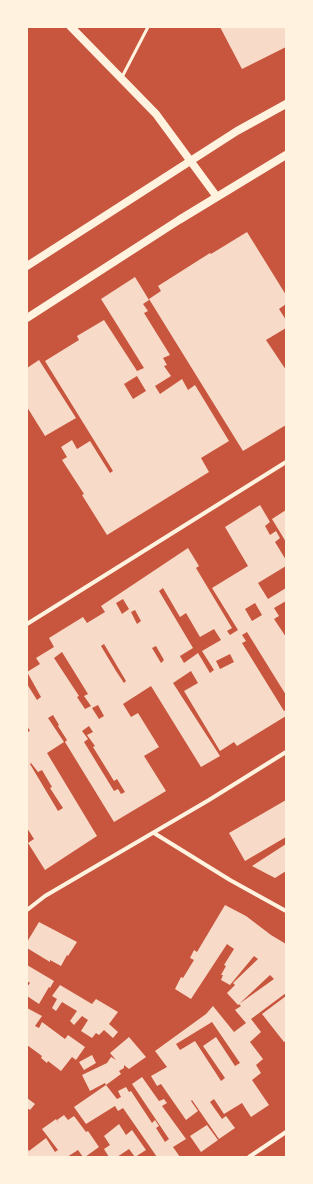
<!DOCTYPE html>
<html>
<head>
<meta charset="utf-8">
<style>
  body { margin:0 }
  #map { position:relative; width:313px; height:1184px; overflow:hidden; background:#c8553d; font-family:"Open Sans",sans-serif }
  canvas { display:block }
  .frame { position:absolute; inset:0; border:28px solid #fff3e0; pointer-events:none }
</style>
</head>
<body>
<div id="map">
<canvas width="313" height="1184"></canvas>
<div class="frame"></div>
</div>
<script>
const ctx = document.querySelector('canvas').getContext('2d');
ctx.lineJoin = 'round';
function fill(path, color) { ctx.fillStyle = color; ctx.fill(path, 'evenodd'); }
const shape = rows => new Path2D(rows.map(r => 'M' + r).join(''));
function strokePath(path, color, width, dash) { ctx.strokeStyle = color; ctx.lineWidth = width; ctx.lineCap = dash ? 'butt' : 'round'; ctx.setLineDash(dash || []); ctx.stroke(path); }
fill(shape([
  [220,27,286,27,286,47,242,69],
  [247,232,286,295,286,304,279,309,286,320,286,328,266,340,286,370,286,425,243,451,149,299,161,291,158,286,210,253,211,254],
  [135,277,149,300,143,304,148,311,144,313,170,355,163,358,167,365,164,366,171,376,155,386,160,394,182,379,188,390,195,385,229,441,201,458,209,472,107,535,82,495,84,494,62,460,67,457,61,447,72,440,77,449,90,441,110,473,113,471,45,361,79,340,77,336,104,320,137,371,144,368,101,299],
  [137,376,146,391,133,399,124,384],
  [39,360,76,418,45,436,27,407,27,368],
  [260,505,270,522,265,526,270,535,276,531,280,538,275,542,286,560,286,566,258,583,268,599,286,588,286,601,274,608,279,616,274,619,286,637,286,695,247,632,242,635,246,641,242,643,284,711,286,710,286,716,237,746,234,742,220,751,184,691,198,683,191,671,173,683,220,756,201,767,151,686,123,704,131,717,138,713,159,747,144,756,166,791,114,822,65,742,67,740,58,726,59,725,53,715,48,718,64,742,47,753,97,836,45,870,28,843,34,839,27,828,27,766,28,765,27,761,27,732,30,731,27,726,27,684,37,700,41,697,27,672,40,664,36,658,54,647,49,638,83,617,87,623,105,612,101,606,188,548,199,566,196,568,232,628,227,631,230,635,238,630,212,588,248,566,225,527],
  [163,588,180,617,186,613,200,637,214,629,221,640,202,651,214,670,210,673,198,653,184,663,180,656,193,648,159,591],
  [123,599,129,609,122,614,116,603],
  [255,603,262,615,252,621,245,609],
  [135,610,141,621,137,624,131,612],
  [104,644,126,681,124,683,116,671,101,646],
  [156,646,164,660,161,663,152,648],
  [62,652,88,694,84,696,91,706,85,709,77,697,79,696,54,658],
  [230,654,234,662,220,669,216,661],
  [98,705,104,716,99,719,92,708],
  [89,726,93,732,87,735,95,746,93,747,114,781,117,779,125,792,121,794,118,789,114,791,84,742,88,739,82,731],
  [31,763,38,772,42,770,52,787,50,788,63,808,58,811,30,764],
  [286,510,286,542,272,519],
  [286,800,286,837,245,861,229,833],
  [286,844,286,871,275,878,252,866],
  [225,905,246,916,271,935,286,944,286,960,285,961,286,963,286,993,251,1019,261,1032,250,1042,263,1059,256,1065,261,1073,252,1080,269,1105,251,1117,242,1103,224,1114,214,1099,210,1102,222,1119,226,1116,235,1128,219,1139,192,1100,191,1101,198,1111,186,1120,161,1084,157,1086,151,1076,167,1067,155,1051,206,1014,213,1006,234,1032,246,1023,235,1010,241,1006,239,1004,274,979,270,975,238,1005,227,993,235,985,233,983,258,959,254,956,230,985,221,980,223,975,221,975,226,966,224,965,234,949,227,944,191,999,175,989,181,977,183,978,194,960,190,958,194,950,197,952],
  [212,1022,240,1063,235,1066,216,1037,203,1046,225,1078,221,1081,195,1041,180,1050,176,1044],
  [39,922,77,942,68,956,67,955,61,966,50,960,50,962,27,948,27,942],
  [27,965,54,981,50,988,49,987,39,1004,27,996,27,987,30,983,27,981],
  [60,985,92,1004,96,999,118,1012,109,1024,118,1032,113,1038,104,1030,99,1035,96,1033,92,1038,81,1031,88,1020,82,1016,74,1025,70,1021,77,1011,62,1002,56,1011,52,1008,57,999,52,996],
  [286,996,286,1041,284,1042,262,1014],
  [27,1008,42,1016,35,1026,39,1028,42,1022,65,1039,68,1035,85,1047,76,1060,72,1057,61,1071,48,1061,47,1063,41,1058,42,1056,27,1045],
  [129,1037,146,1057,129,1069,124,1065,124,1068,119,1071,121,1074,106,1085,117,1099,121,1097,118,1091,126,1087,129,1092,131,1091,152,1123,155,1120,159,1126,156,1128,165,1142,169,1139,132,1084,142,1077,159,1101,164,1099,167,1103,162,1106,186,1139,173,1147,180,1157,157,1157,123,1108,118,1111,115,1106,86,1124,74,1107,106,1085,105,1083,90,1091,82,1075,107,1063,111,1057,116,1060,110,1053],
  [92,1055,96,1063,84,1070,79,1062],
  [27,1098,35,1104,30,1110,27,1108],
  [64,1115,68,1120,74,1116,86,1132,88,1131,99,1147,85,1157,83,1157,78,1150,67,1157,27,1157,27,1148,29,1151,46,1138,55,1152,58,1150,42,1129,56,1119,59,1124,57,1120],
  [119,1124,126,1135,132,1130,146,1150,135,1157,129,1149,117,1157,109,1157,104,1149,110,1145,104,1136],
  [207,1125,218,1140,201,1152,190,1136]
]), '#f7dbc8');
strokePath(shape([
  [122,77,148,27]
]), '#fff3e0', 3);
strokePath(shape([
  [27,624,286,462],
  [154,833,230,880,286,911],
  [27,910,45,896,209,800,286,752],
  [249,1157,286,1132]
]), '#fff3e0', 4);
strokePath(shape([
  [71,27,156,114,217,197],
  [27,266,237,131,286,104],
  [27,318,179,220,286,155]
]), '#fff3e0', 8);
</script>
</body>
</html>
